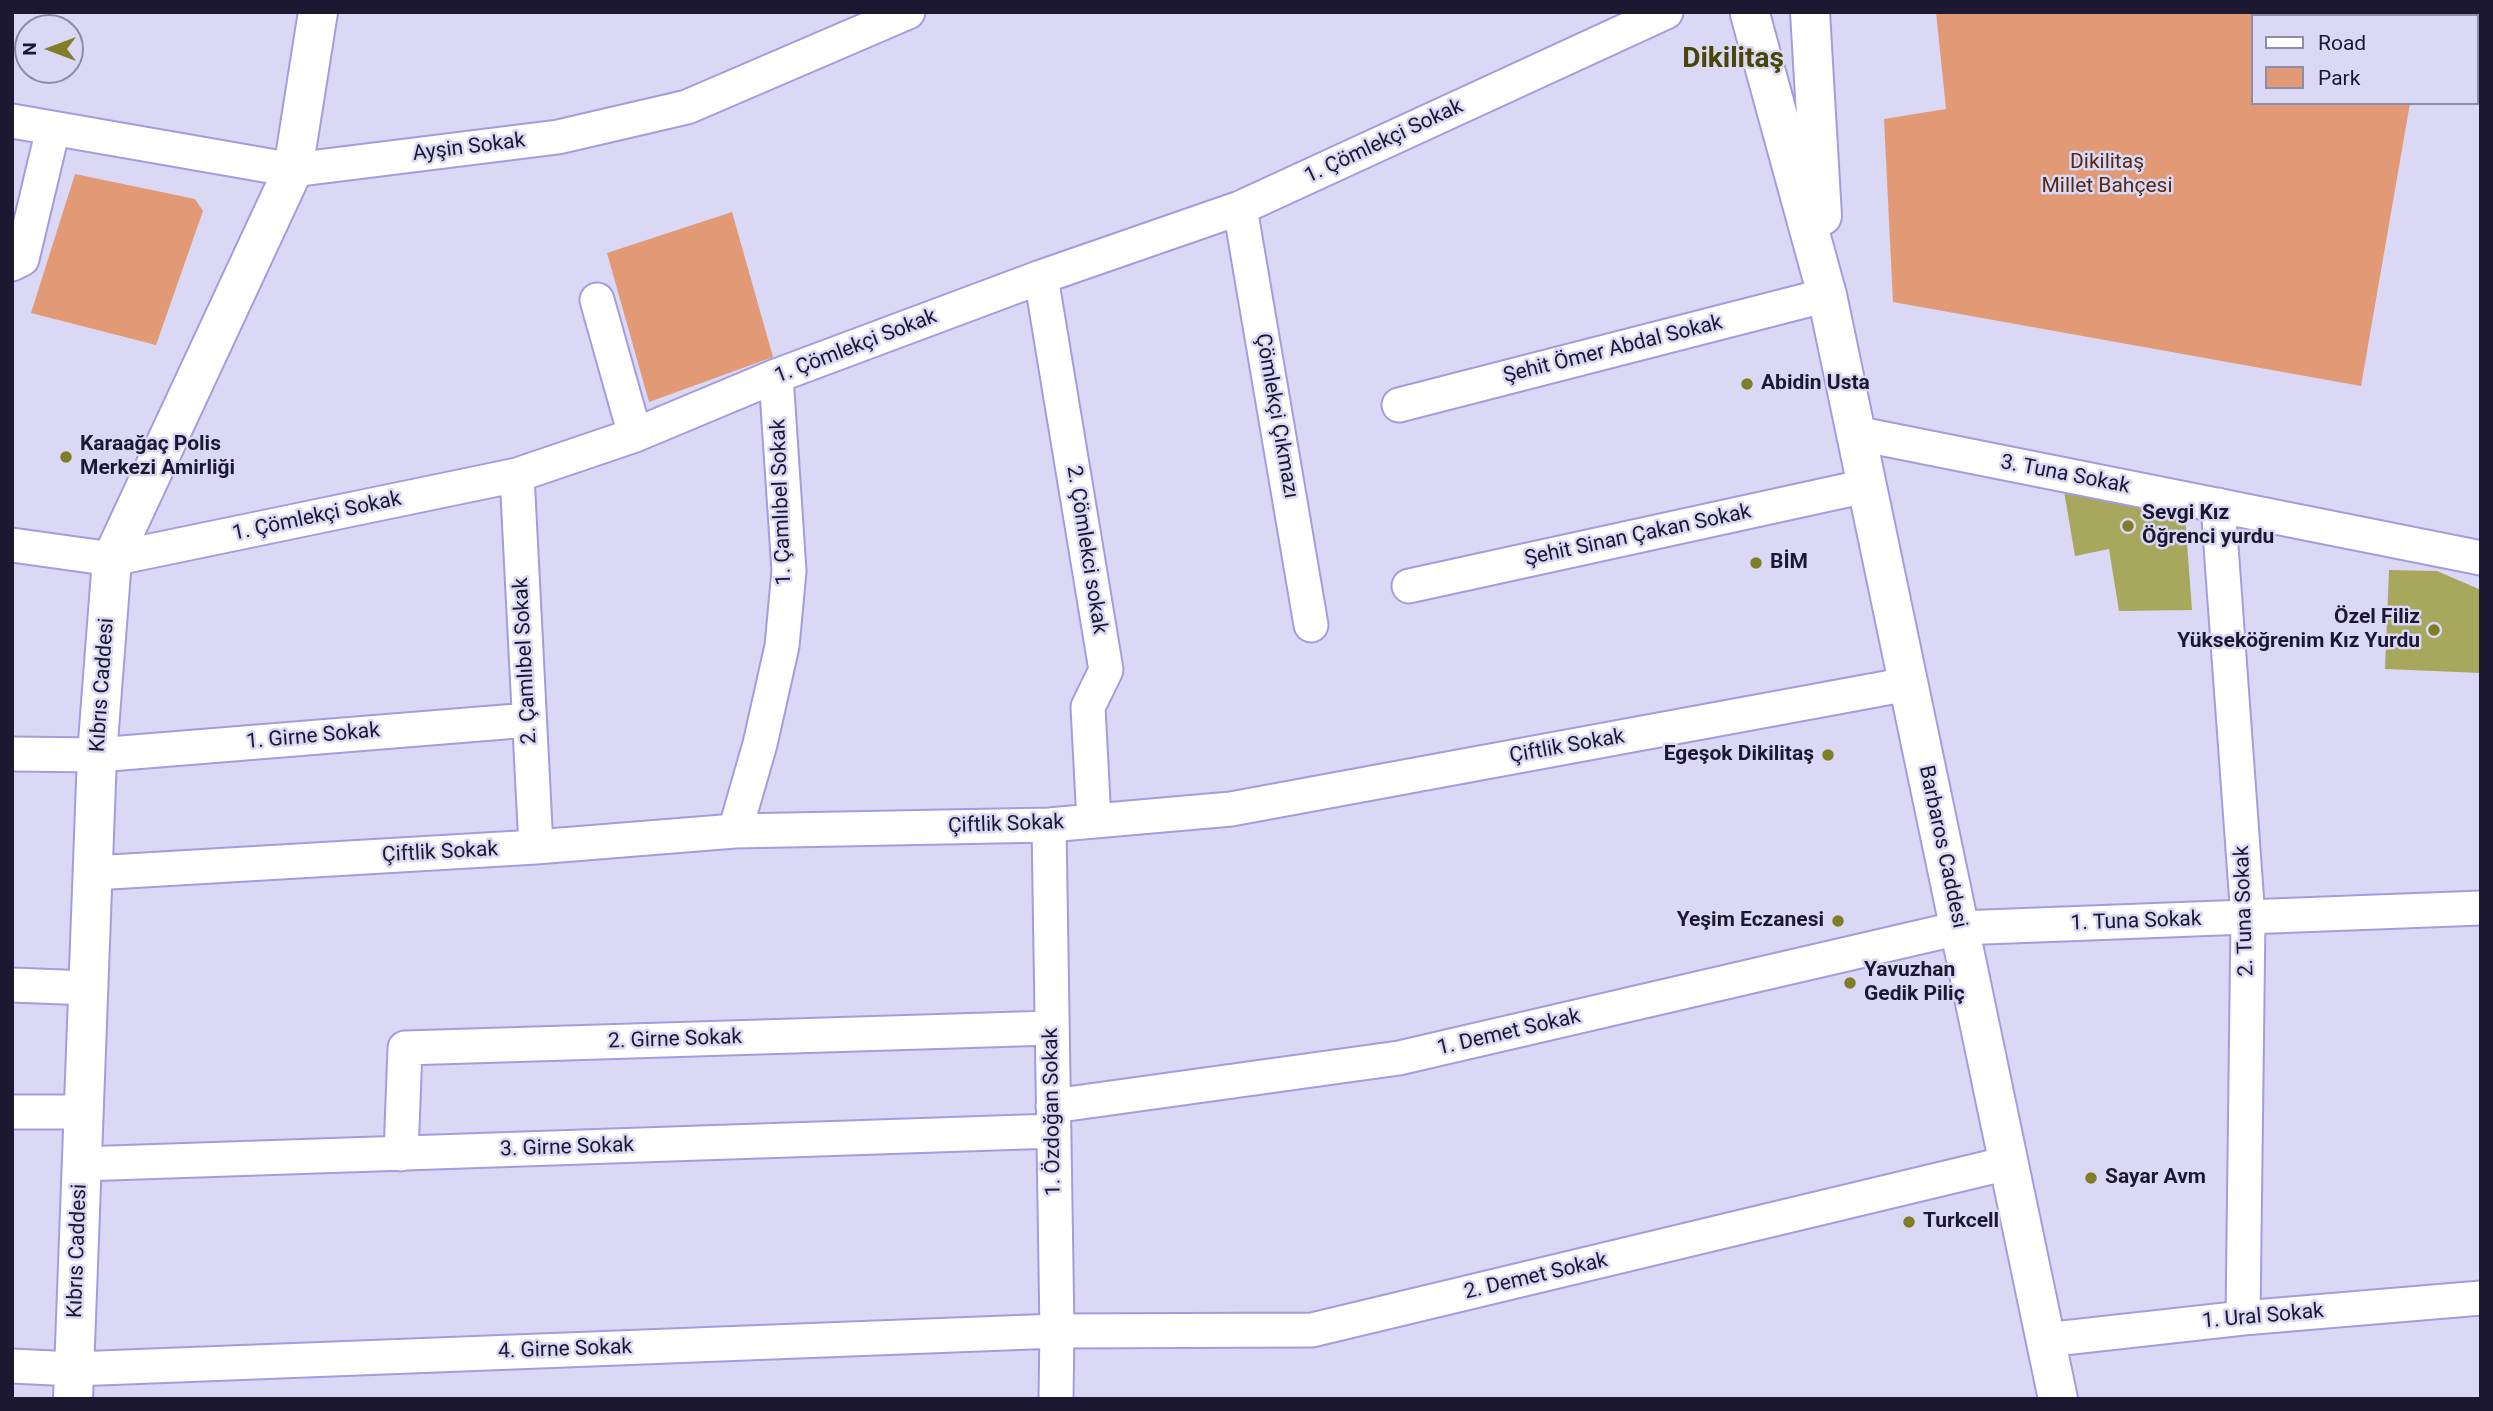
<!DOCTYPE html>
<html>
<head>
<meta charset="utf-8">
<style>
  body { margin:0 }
  #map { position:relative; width:2493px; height:1411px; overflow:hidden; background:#dad8f4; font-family:Roboto,sans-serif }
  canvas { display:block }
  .frame { position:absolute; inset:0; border:14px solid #1c1831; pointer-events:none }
  .legend { position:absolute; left:2251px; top:14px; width:228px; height:91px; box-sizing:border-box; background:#dad8f4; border:2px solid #8e8ba6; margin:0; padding:9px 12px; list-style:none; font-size:21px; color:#1c1831 }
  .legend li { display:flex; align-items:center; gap:14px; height:35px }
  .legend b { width:35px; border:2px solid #8e8ba6 }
  .north { position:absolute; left:14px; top:14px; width:70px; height:70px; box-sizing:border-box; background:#dad8f4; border:2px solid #8e8ba6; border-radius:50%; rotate:270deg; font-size:19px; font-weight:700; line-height:28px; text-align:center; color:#1c1831 }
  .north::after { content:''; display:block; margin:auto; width:24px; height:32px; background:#7f7d25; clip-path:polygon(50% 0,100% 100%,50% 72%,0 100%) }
</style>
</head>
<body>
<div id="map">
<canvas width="2493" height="1411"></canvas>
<div class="frame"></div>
<ul class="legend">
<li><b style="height:9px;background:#fff"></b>Road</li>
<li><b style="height:19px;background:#e19a75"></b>Park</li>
</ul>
<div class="north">N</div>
</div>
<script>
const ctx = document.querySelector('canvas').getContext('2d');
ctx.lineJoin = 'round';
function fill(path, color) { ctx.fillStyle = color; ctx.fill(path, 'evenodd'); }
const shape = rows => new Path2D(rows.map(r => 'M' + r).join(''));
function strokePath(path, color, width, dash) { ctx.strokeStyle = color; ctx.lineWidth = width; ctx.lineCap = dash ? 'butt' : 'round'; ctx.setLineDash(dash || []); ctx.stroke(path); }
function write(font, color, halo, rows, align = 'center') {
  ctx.font = font + ' Roboto,sans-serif'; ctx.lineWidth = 5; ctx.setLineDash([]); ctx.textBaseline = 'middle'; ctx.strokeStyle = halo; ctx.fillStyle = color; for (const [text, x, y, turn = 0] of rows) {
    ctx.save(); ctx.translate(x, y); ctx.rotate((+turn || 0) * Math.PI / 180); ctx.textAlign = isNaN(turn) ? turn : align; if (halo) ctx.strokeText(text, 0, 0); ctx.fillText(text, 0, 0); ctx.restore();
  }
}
fill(shape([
  [1936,12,2359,12,2359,16,2253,16,2253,103,2410,103,2361,386,1893,302,1884,119,1946,109],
  [75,174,195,199,203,211,156,345,31,313],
  [732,212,773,357,649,402,607,253]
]), '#e19a75');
fill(shape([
  [2062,479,2184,503,2192,610,2119,611,2109,549,2075,556],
  [2389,570,2437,571,2481,590,2481,673,2385,669]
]), '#a7a75e');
const minor = shape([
  [12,121,293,170,558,137,687,107,908,12],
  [1240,208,1311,625],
  [12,264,22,259,53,129],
  [1041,277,1106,670,1088,707,1094,821],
  [597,300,635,435],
  [1399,405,1827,295],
  [1855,433,2481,558],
  [517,475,536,847],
  [2218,505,2248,918,2243,1318],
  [12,545,112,559,517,475,635,435,776,376,1041,277,1240,208,1666,12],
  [1409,586,1866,486],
  [12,754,97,755,529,720],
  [1049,825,1057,1331,1056,1399],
  [735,831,760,744,782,646,789,571,776,376],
  [93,873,536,847,735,831,1049,825,1231,809,1908,684],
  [12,985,89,988],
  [1053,1106,1399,1058,1959,928,2481,908],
  [12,1112,84,1112],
  [401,1154,405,1048,1051,1028],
  [81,1164,1054,1131],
  [2045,1340,2243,1318,2481,1298],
  [12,1366,74,1369,1057,1331,1312,1330,2008,1163]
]);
const tertiary = shape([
  [73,1399,97,755,112,559,293,170,318,12]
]);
const secondary = shape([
  [1810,12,1822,216],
  [1750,14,1827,295,2058,1399]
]);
strokePath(minor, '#a39cde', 37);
strokePath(tertiary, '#a39cde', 42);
strokePath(secondary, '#a39cde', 42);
strokePath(minor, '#fff', 33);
strokePath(tertiary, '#fff', 38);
strokePath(secondary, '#fff', 38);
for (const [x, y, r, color] of [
  [1747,384,7,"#7f7d25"],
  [66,457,7,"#7f7d25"],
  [2128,526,7,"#7f7d25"],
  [1756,563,7,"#7f7d25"],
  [2434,630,7,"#7f7d25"],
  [1828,755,7,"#7f7d25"],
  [1838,921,7,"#7f7d25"],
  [1850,983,7,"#7f7d25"],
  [2091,1178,7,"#7f7d25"],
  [1909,1222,7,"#7f7d25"]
]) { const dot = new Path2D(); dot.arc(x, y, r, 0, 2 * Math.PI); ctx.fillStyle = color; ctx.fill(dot); strokePath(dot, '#dad8f4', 2.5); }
write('21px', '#1c1831', '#dad8f4', [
  ["1. Çömlekçi Sokak",1384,142,-25],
  ["Ayşin Sokak",469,148,-7],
  ["1. Çömlekçi Sokak",856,347,-21],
  ["Şehit Ömer Abdal Sokak",1613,350,-14],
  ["Çömlekçi Çıkmazı",1276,416,80],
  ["3. Tuna Sokak",2065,475,11],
  ["1. Çamlıbel Sokak",782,502,-92],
  ["1. Çömlekçi Sokak",317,517,-12],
  ["Şehit Sinan Çakan Sokak",1638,536,-12],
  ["2. Çömlekci sokak",1086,550,81],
  ["2. Çamlıbel Sokak",526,661,-93],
  ["Kıbrıs Caddesi",103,685,-86],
  ["1. Girne Sokak",313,737,-5],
  ["Çiftlik Sokak",1567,747,-10],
  ["Çiftlik Sokak",1006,825,-2],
  ["Barbaros Caddesi",1942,847,78],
  ["Çiftlik Sokak",440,853,-3],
  ["2. Tuna Sokak",2245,911,-92],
  ["1. Tuna Sokak",2136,922,-2],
  ["1. Demet Sokak",1509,1033,-13],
  ["2. Girne Sokak",675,1040,-2],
  ["1. Özdoğan Sokak",1053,1112,-91],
  ["3. Girne Sokak",567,1148,-2],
  ["Kıbrıs Caddesi",78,1251,-88],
  ["2. Demet Sokak",1536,1277,-13],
  ["1. Ural Sokak",2263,1317,-5],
  ["4. Girne Sokak",565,1350,-2]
]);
write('21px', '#542a12', '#dad8f4', [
  ["Dikilitaş",2107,163],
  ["Millet Bahçesi",2107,187]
]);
write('bold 21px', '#1c1831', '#dad8f4', [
  ["Abidin Usta",1761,384],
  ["Karaağaç Polis",80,445],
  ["Merkezi Amirliği",80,469],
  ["Sevgi Kız",2142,514],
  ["Öğrenci yurdu",2142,538],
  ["BİM",1770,563],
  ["Özel Filiz",2420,618,"right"],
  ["Yükseköğrenim Kız Yurdu",2420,642,"right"],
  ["Egeşok Dikilitaş",1814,755,"right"],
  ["Yeşim Eczanesi",1824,921,"right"],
  ["Yavuzhan",1864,971],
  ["Gedik Piliç",1864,995],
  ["Sayar Avm",2105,1178],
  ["Turkcell",1923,1222]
], 'left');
write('bold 28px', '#474604', '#dad8f4', [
  ["Dikilitaş",1733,60]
]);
</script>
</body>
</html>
